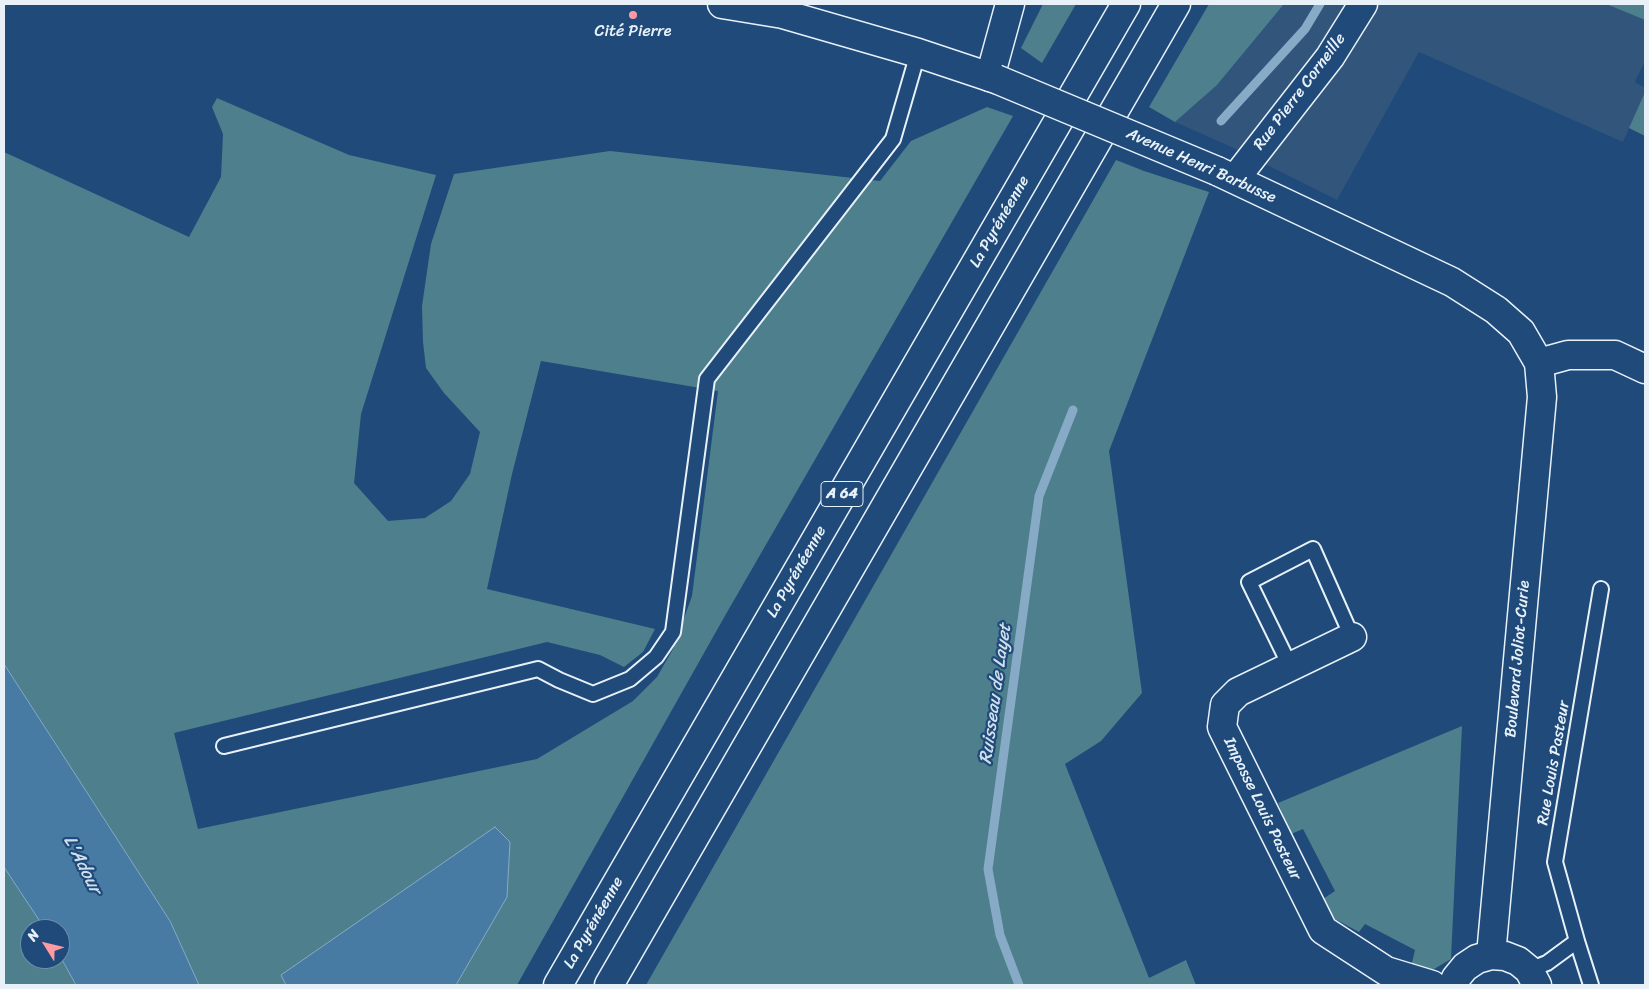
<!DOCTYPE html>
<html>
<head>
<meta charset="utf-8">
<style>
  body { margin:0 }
  #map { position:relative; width:1649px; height:989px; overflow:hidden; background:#1f4a7a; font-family:Sriracha,sans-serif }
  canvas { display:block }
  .frame { position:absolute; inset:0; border:5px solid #e8f1f8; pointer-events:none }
  .north { position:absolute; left:20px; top:919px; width:50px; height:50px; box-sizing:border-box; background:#1f4a7a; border:1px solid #6f8dac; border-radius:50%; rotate:306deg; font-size:14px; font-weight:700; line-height:20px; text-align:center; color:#e8f1f8 }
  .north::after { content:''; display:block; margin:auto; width:18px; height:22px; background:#ff9aa2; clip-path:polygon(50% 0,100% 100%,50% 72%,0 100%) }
</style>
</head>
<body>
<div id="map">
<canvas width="1649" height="989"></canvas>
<div class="frame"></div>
<div class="north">N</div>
</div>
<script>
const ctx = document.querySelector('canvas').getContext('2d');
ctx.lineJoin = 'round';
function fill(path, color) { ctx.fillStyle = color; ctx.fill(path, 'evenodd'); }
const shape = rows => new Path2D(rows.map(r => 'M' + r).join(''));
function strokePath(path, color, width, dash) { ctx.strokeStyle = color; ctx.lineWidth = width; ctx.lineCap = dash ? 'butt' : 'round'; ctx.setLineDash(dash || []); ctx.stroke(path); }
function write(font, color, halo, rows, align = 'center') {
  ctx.font = font + ' Sriracha,sans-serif'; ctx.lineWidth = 4.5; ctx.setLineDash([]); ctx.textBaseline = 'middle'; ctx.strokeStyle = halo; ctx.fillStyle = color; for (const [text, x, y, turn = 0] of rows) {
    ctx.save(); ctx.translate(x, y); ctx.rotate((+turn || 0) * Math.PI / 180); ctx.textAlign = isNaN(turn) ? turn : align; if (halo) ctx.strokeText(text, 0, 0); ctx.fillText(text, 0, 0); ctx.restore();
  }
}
fill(shape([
  [1284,4,1606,4,1645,20,1645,61,1635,82,1645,88,1645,92,1623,142,1419,52,1337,200,1227,145,1175,122,1217,85]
]), '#31557b');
fill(shape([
  [1043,4,1076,4,1042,63,1021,48],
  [1209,4,1284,4,1217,85,1175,122,1149,107],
  [1606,4,1645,4,1645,20],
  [1645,92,1645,136,1629,128],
  [217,98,349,155,436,175,361,414,354,483,388,521,425,518,451,501,470,474,480,432,444,393,426,368,423,342,422,306,431,244,454,174,610,151,880,181,911,141,987,107,1013,116,726,614,517,985,199,985,170,921,4,664,4,152,189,237,221,177,223,134,212,107],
  [541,361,718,391,692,596,673,649,657,677,633,701,537,759,198,829,174,733,547,642,600,655,624,667,643,652,655,629,487,589,512,474],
  [1116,160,1144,171,1209,192,1109,451,1142,693,1101,741,1065,764,1149,978,1186,960,1196,985,646,985],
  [1462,726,1451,959,1434,969,1411,967,1415,950,1365,924,1359,932,1335,919,1323,899,1335,891,1303,829,1291,834,1278,803],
  [4,867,45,929,30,929,30,959,60,959,60,956,76,985,4,985]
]), '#4d808c');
const water = shape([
  [4,664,170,921,199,985,76,985,60,956,60,929,45,929,4,867,4,664],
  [495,827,510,842,507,897,456,985,286,985,281,975,495,827]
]);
fill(water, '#477ba4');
strokePath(water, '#87aac6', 1);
strokePath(shape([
  [1221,121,1305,29,1320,4],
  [1019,985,1000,935,988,869,1039,496,1073,410]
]), '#87aac6', 9);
const service = shape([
  [1290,666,1249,582,1313,549,1352,637],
  [224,746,538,669,559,680,593,694,630,679,656,657,673,632,707,379,893,139,918,53],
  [1577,941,1555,862,1601,589],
  [1529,970,1547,963,1577,941,1591,985]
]);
const minor = shape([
  [990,77,1010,4],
  [1235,179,1330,57,1363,4],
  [1352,637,1238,692,1225,705,1222,727,1323,930,1386,971,1432,985]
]);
const tertiary = shape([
  [1539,363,1568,355,1615,355,1645,369]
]);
const secondary = shape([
  [722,4,783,14,918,53,996,79],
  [1217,171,1452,282,1496,310,1521,332,1539,363,1542,397,1491,955],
  [1453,985,1456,978,1465,967,1477,959,1491,955,1505,956,1518,961,1529,970,1537,985]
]);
const motorway = shape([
  [558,985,1126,4],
  [609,985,1176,4]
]);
strokePath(service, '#e8f1f8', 18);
strokePath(minor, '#e8f1f8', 31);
strokePath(tertiary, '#e8f1f8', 31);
strokePath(secondary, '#e8f1f8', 31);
strokePath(motorway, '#e8f1f8', 31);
strokePath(service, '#1f4a7a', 14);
strokePath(minor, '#1f4a7a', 28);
strokePath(tertiary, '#1f4a7a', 28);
strokePath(secondary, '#1f4a7a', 28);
strokePath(motorway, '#1f4a7a', 28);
const secondaryBridge = shape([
  [996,79,1217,171]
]);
strokePath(secondaryBridge, '#e8f1f8', 31, []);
strokePath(secondaryBridge, '#1f4a7a', 28);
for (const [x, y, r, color] of [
  [633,15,5,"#ff9aa2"]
]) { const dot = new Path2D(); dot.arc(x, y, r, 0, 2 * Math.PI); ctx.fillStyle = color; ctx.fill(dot); strokePath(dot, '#1f4a7a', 2); }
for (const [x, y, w] of [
  [842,494,42]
]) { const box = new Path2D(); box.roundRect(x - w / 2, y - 12.5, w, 25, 4); ctx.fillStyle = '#1f4a7a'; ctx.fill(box); strokePath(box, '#e8f1f8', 1); }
write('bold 15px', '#e8f1f8', null, [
  ["A 64",842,494]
]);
write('16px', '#e8f1f8', '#1f4a7a', [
  ["Cité Pierre",633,32]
]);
write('16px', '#e8f1f8', '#1f4a7a', [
  ["Rue Pierre Corneille",1300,92,-53],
  ["Avenue Henri Barbusse",1201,166,24],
  ["La Pyrénéenne",1000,222,-60],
  ["La Pyrénéenne",797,572,-60],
  ["Boulevard Joliot-Curie",1518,659,-85],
  ["Rue Louis Pasteur",1554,763,-80],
  ["Impasse Louis Pasteur",1262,809,64],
  ["La Pyrénéenne",594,923,-60]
]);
write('italic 18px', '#d0dfeb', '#1f4a7a', [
  ["Ruisseau de Layet",996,694,-82],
  ["L'Adour",82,865,63]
]);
</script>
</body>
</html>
